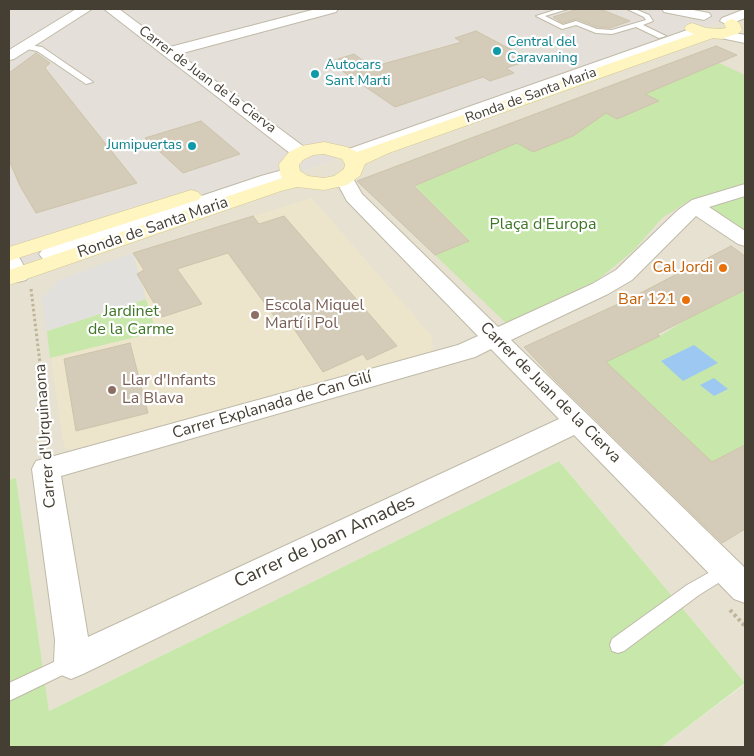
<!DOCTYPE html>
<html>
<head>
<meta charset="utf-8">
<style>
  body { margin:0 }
  #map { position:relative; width:754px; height:756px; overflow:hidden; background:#f2efe3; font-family:"Nunito Sans",sans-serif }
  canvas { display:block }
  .frame { position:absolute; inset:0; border:10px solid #443e33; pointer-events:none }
</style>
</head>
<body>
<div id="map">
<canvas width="754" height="756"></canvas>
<div class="frame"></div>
</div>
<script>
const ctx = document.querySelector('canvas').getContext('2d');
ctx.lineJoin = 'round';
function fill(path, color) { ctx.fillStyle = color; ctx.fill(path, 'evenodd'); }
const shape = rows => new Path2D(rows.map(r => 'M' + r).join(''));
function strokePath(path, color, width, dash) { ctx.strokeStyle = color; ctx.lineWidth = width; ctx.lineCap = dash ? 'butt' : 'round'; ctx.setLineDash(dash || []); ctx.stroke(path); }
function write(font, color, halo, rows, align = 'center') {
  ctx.font = font + ' "Nunito Sans",sans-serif'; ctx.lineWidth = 4.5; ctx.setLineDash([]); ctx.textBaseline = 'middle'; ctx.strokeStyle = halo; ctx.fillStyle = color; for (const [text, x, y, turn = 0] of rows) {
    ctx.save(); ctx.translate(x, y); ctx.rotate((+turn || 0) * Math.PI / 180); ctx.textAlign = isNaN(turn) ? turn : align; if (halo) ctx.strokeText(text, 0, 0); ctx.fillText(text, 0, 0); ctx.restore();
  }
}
fill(shape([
  [745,13,745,683,559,461,49,711,16,479,9,480,9,265,319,166],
  [745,684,745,747,661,747]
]), '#e6e1d1');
fill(shape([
  [9,9,745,9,745,13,319,166,9,268]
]), '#e4dfd8');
fill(shape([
  [312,198,432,336,433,351,72,450,64,447,47,331,146,299,133,253]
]), '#ece5cc');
fill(shape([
  [719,63,745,75,745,187,690,200,662,218,633,251,596,281,506,323,435,255,469,240,415,186,484,157,461,141,498,128,507,133,505,135,533,152,579,132,551,115,546,116,540,112,577,98,617,119,658,102,619,82,653,70,676,81],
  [745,190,745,240,696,207,717,197],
  [742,292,745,294,745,445,712,462,606,362,660,336,689,318],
  [146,299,156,332,50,358,47,331],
  [559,461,745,683,661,747,9,747,9,480,16,478,49,711]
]), '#c7e8aa');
fill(shape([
  [133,253,146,299,47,331,42,298,59,280]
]), '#e2e0dc');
fill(shape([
  [694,345,718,363,683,381,661,361],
  [714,378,728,389,714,396,700,385]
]), '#9dc8f1');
const building = shape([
  [578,9,600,9,630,21,610,28,597,27,577,19,563,23,553,17,578,9],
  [476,31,531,60,506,68,514,73,490,81,483,77,395,107,329,62,354,54,372,67,462,42,455,38,476,31],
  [716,46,737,55,645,94,659,101,617,119,606,113,573,136,533,152,517,143,414,186,469,241,435,255,357,181,716,46],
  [36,53,50,63,45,68,137,183,36,213,20,186,9,160,9,73,36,53],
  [201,121,240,154,183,173,145,138,201,121],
  [253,216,259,224,284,216,397,346,367,360,363,354,323,372,288,320,279,323,228,253,177,269,202,304,162,317,137,274,144,270,133,253,253,216],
  [731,246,745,256,745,290,657,334,660,336,606,362,712,462,745,445,745,529,722,543,555,380,524,347,627,300,731,246],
  [130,343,148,413,76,431,64,359,130,343]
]);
fill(building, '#d4cbb8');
strokePath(building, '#cec4ab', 1);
const lane = shape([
  [558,9,568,9,545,16,563,25,576,21,597,29,612,30,646,20,644,17,627,9,635,9,649,15,653,21,643,25,666,36,659,38,636,27,612,34,596,33,576,25,562,29,536,16,558,9],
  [22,44,42,47,93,82,86,84,37,51,22,48,22,44],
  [726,563,731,565,734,570,731,575,699,595,624,651,618,653,612,651,610,645,612,639,687,585,726,563],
  [71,654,77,656,79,662,77,668,9,701,9,683,71,654]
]);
const street = shape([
  [76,9,92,9,14,59,9,60,9,50,76,9],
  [104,9,119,9,170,47,316,9,338,9,336,12,179,54,307,149,310,153,307,157,301,158,295,157,104,9],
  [662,9,688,9,709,13,711,16,704,20,664,12,662,9],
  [745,9,745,18,727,25,720,21,722,18,745,9],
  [690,29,695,30,697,33,695,36,355,159,349,160,343,159,340,155,343,151,690,29],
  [721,30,745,35,745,43,716,37,714,34,716,31,721,30],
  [290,168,297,170,299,174,297,178,57,259,50,260,43,259,39,254,43,249,261,176,290,168],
  [344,173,351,175,362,194,498,327,592,284,616,270,678,210,692,200,745,184,745,196,709,207,745,231,745,246,738,244,696,216,632,280,608,294,511,340,745,568,745,603,734,599,574,435,83,674,71,679,59,674,54,662,55,640,32,469,36,461,458,345,478,336,347,201,335,179,337,175,344,173],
  [491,349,559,419,88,637,61,476,475,357,491,349],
  [9,252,17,254,20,259,29,275,26,280,18,282,9,277,9,252]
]);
const secondary = shape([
  [732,19,737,21,740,24,742,30,739,33,721,39,713,38,389,153,365,164,360,176,347,185,324,190,297,187,281,191,9,285,9,270,282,178,280,174,279,164,289,152,301,146,324,142,347,147,357,152,694,34,687,31,684,28,687,25,692,23,706,28,720,29,726,28,724,24,727,21,732,19],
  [324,154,342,159,345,164,344,169,334,176,324,178,308,176,300,171,299,165,303,160,313,155,324,154],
  [191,190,198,192,202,196,198,200,9,261,9,247,191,190]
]);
strokePath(lane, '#c0baa8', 2);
strokePath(street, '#c0baa8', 2);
strokePath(secondary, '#d3c791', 1);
strokePath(shape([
  [31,289,50,446]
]), '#bfb496', 3, [2.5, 2.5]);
strokePath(shape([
  [730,610,745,626]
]), '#bfb496', 4, [3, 3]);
fill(lane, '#fff');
fill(street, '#fff');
fill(secondary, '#fff5c0');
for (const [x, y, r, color] of [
  [497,51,5,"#0f9aa8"],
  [315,74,5,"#0f9aa8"],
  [192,146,5,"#0f9aa8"],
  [723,268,5,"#e8710a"],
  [686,300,5,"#e8710a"],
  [255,315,5,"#8d6e63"],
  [112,390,5,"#8d6e63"]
]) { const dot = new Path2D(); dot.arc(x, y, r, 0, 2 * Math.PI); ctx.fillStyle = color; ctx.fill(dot); strokePath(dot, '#fff', 2); }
write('14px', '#0d838f', '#fff', [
  ["Central del",507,43],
  ["Caravaning",507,59],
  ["Autocars",325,66],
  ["Sant Marti",325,82],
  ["Jumipuertas",182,146,"right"]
], 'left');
write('14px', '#443e33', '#fff', [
  ["Carrer de Juan de la Cierva",207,80,37],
  ["Ronda de Santa Maria",531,96,-20]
]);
write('16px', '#3e7626', '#fff', [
  ["Plaça d'Europa",543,225],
  ["Jardinet",131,312],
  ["de la Carme",131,330]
]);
write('16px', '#443e33', '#fff', [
  ["Ronda de Santa Maria",153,228,-19],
  ["Carrer de Juan de la Cierva",550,393,45],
  ["Carrer Explanada de Can Gilí",272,406,-16],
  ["Carrer d'Urquinaona",46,436,-94]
]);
write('16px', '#c56008', '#fff', [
  ["Cal Jordi",713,268],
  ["Bar 121",676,300]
], 'right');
write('16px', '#785e54', '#fff', [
  ["Escola Miquel",265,306],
  ["Martí i Pol",265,324],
  ["Llar d'Infants",122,381],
  ["La Blava",122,399]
], 'left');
write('19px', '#443e33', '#fff', [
  ["Carrer de Joan Amades",325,542,-25]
]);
</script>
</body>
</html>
